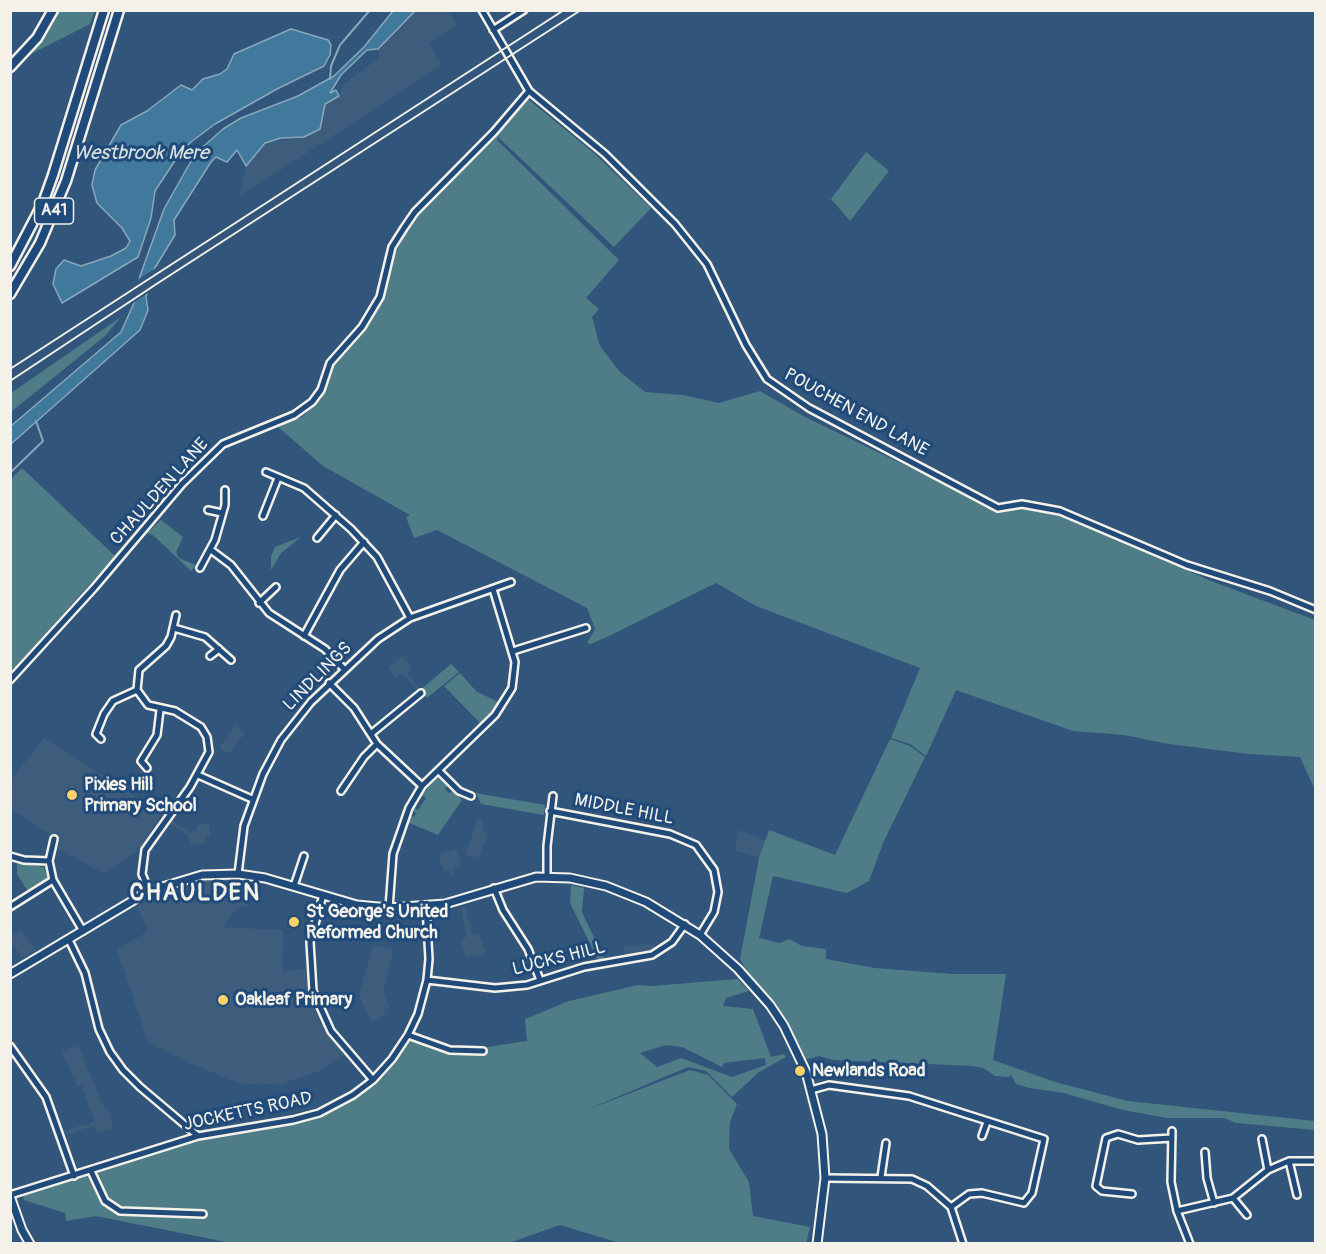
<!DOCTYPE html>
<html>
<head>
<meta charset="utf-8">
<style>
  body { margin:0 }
  #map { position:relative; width:1326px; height:1254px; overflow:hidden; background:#31557b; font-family:Pangolin,sans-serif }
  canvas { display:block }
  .frame { position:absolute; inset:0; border:12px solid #f4f1e8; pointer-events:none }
</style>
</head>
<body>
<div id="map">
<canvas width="1326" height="1254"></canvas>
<div class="frame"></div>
</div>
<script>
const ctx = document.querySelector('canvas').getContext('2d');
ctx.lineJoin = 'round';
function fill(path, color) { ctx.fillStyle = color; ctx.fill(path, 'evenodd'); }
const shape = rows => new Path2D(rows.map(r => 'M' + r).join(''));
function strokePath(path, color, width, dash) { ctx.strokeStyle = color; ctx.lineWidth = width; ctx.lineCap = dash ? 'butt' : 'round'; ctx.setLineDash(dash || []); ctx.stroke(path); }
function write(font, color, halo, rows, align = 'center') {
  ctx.font = font + ' Pangolin,sans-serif'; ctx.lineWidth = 6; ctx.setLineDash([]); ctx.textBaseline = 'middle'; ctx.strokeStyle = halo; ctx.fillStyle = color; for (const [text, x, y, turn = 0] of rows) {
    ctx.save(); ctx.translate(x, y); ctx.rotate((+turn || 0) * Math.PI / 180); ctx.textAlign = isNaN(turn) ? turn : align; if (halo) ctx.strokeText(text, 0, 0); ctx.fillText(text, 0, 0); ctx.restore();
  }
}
fill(shape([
  [414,11,448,11,457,26,429,43,442,65,239,197,246,166,265,143,304,137,325,104,339,96,342,85,378,59,378,49],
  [403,656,413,668,407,673,419,688,417,690,405,675,401,674,396,679,387,668],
  [235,725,245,733,229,754,219,748],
  [44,738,162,813,138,851,103,873,57,848,56,839,11,809,10,781],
  [478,818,482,819,483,832,488,834,478,858,465,855],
  [172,820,189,832,197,831,196,826,209,823,211,836,206,837,207,843,192,845,188,836,170,823],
  [739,830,766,841,759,858,734,850],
  [456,849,461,865,455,867,454,874,451,875,449,870,444,871,438,855],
  [210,879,251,881,248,906,236,909,223,927,283,930,282,971,306,969,308,989,316,1012,323,1026,345,1055,319,1071,278,1085,239,1083,196,1066,148,1042,117,950,148,931,137,906,167,891],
  [465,906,472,933,480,935,486,953,466,958,461,941,467,936,461,908],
  [22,930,36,950,22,958,10,939,11,936],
  [651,944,657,948,625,956,624,946],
  [373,945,394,950,383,992,389,1007,385,1009,384,1016,371,1021,359,996],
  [78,1044,105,1110,109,1109,113,1129,99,1133,94,1126,66,1135,64,1130,92,1123,94,1120,81,1085,77,1086,62,1053]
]), '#3e5d7c');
fill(shape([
  [56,11,95,11,90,24,31,54],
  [528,99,595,154,651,208,614,247,498,137,497,140,619,260,586,298,599,309,592,317,600,346,620,372,645,392,683,395,719,403,760,391,805,417,1002,512,1023,508,1062,515,1211,581,1315,620,1315,790,1300,757,1249,754,1169,744,1124,735,1073,731,956,690,926,756,910,744,891,738,920,668,756,606,716,583,611,635,591,644,587,643,595,629,587,608,437,530,414,538,406,517,410,515,323,466,277,426,302,417,321,399,335,362,375,314,385,293,394,256,411,223],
  [866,152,889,171,850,221,831,199],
  [121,317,105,336,11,412,11,393],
  [22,468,115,556,11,672,11,479],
  [161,520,183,537,176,552,179,558,196,565,191,571,153,535,147,533],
  [301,537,281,553,271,570,271,556,275,547],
  [451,664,459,672,427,698,420,690],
  [460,673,477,692,499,702,481,724,444,686],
  [890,739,910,746,925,757,883,843,869,881,847,893,773,876,759,938,780,943,789,939,802,946,826,949,826,959,875,968,952,974,1006,974,993,1060,1055,1082,1128,1101,1315,1121,1315,1130,1236,1123,1224,1118,1167,1118,1123,1110,1063,1093,1029,1088,1016,1084,1011,1075,1009,1077,995,1076,983,1068,973,1066,833,1060,819,1056,804,1060,779,1012,753,981,740,959,759,858,769,830,835,855],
  [437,778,443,779,448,785,445,789,449,793,453,790,462,800,438,835,407,822,410,815,414,817,416,813,412,810,414,808,418,810,426,798,422,795],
  [476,793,545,805,544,815,481,804],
  [17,863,44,867,49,881,29,893,17,874],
  [571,885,584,888,582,912,604,959,598,960,570,903],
  [738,979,749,991,726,998,723,1006,753,1009,771,1057,784,1054,786,1057,759,1072,732,1097,706,1071,688,1067,584,1111,690,1070,708,1075,737,1104,730,1122,729,1149,749,1182,753,1216,810,1227,806,1244,620,1243,560,1225,509,1243,236,1244,96,1216,66,1221,65,1213,24,1200,22,1194,198,1139,284,1125,331,1111,378,1079,409,1041,462,1053,482,1052,487,1047,527,1041,525,1019,569,1001,638,985,652,986],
  [666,1045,682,1047,722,1067,724,1063,765,1058,766,1065,732,1077,681,1058,657,1067,640,1053]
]), '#4e7d87');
const water = shape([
  [393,11,415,11,378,49,367,50,341,75,330,93,336,90,339,96,325,104,320,129,304,137,281,138,265,143,246,166,237,150,227,162,216,157,211,162,174,220,175,235,153,271,146,297,148,310,140,330,11,444,11,426,121,332,134,303,140,276,164,209,195,154,223,129,241,118,298,96,334,76,364,47,393,11],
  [291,29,328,40,331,45,330,55,324,66,277,89,215,124,191,142,180,153,155,191,151,218,138,257,62,303,53,284,56,269,64,260,81,266,111,256,126,248,130,241,122,228,97,203,92,185,95,170,121,125,147,111,181,85,192,90,203,79,220,74,227,69,234,54,291,29]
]);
fill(water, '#41799c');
strokePath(water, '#89a9ba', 1.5);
fill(shape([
  [159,266,151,291,130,305,136,281]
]), '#31557b');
strokePath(shape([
  [330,79,331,66,340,45,370,10],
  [10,473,43,441,36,421]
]), '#89a9ba', 2);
const minor = shape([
  [482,10,529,91,605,154,675,224,707,264,746,345,767,379,809,408,998,508,1022,504,1060,511,1187,565,1270,591,1316,610],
  [493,30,524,10],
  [266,472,304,488,351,529,377,557,410,618],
  [208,510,222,513],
  [263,516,278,478],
  [317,538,336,515],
  [211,550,231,565,269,613,325,649,344,669],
  [200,568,215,540,225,505,225,490],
  [259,603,276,587],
  [174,628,205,637,231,660],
  [304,636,340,570,364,542],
  [513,651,586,628],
  [210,656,219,649],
  [10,680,94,588,182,484,223,444,294,415,312,402,321,390,330,363,362,327,380,297,392,247,404,228,415,212,494,132,529,91],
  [329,683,354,708,377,744,422,786],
  [372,733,421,693],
  [101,739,96,734,104,714,113,701,137,690],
  [147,768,141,761,157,735,160,710],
  [439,771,459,791,471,796],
  [198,775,252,799],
  [341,791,364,757,377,744],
  [550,811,670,834,696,845,714,870,718,892,714,912,700,935],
  [54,839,49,861,53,880,83,931],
  [10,856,24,860,49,861],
  [238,874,244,826,263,774,281,740,311,702,378,639,410,618,511,582],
  [547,876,547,846,553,796],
  [294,886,304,856],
  [494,888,503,910,528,949,540,980],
  [149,891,142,874,145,850,190,787,209,752,207,737,201,727,175,711,148,705,137,690,139,670,166,646,171,637,176,615],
  [323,895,310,942,313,991,331,1031,373,1080],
  [10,907,53,880],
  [389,908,393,854,409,808,422,786,495,715,512,688,515,662,493,589],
  [69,940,85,973,99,1029,110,1052,123,1070,140,1087,198,1136],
  [427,980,495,988,527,985,584,967,652,955,672,942,685,924],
  [408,1035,450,1050,483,1051],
  [10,1046,46,1097,74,1176],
  [811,1090,829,1085,909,1096,1044,1139,1032,1193,1024,1203,982,1193,969,1194,951,1207],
  [1172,1131,1171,1182,1177,1211,1190,1244],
  [982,1136,987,1122],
  [1262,1139,1268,1170],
  [1205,1152,1207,1178,1214,1203],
  [1289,1161,1297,1195],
  [91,1171,105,1201,120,1211,203,1214],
  [881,1177,886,1143],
  [825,1178,912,1179,927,1186,951,1207,963,1244],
  [1132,1194,1102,1191,1096,1186,1106,1138,1118,1134,1138,1140,1172,1138],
  [10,1195,198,1136,293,1120,319,1113,353,1095,373,1080,392,1059,408,1035,418,1014,427,980,429,959,426,907],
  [1233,1198,1247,1215],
  [1177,1211,1233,1198,1268,1170,1289,1161,1316,1161]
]);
const tertiary = shape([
  [10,974,149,891,202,875,238,874,265,878,357,905,389,908,445,904,536,877,570,878,606,886,646,902,700,935,738,969,770,1005,784,1026,806,1072,822,1134,825,1178,817,1244],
  [10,1196,22,1230,30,1244]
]);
const primary = shape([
  [10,67,37,38,53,10]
]);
const trunk = shape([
  [10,266,43,203,53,175,104,10],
  [10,294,40,243,66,181,119,10]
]);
strokePath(minor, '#f4f1e8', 10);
strokePath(tertiary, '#f4f1e8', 11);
strokePath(primary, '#f4f1e8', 13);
strokePath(trunk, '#f4f1e8', 13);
strokePath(minor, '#1f4a7a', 5);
strokePath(tertiary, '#1f4a7a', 7);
strokePath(primary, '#1f4a7a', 8);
strokePath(trunk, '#1f4a7a', 8);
strokePath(shape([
  [10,369,564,10],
  [10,381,158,283,581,10]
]), '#f4f1e8', 2);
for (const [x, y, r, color] of [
  [72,795,6,"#ffd166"],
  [294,922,6,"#ffd166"],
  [223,1000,6,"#ffd166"],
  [800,1071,6,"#ffd166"]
]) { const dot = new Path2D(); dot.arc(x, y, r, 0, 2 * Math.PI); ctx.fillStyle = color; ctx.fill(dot); strokePath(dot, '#1f4a7a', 2); }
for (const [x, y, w] of [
  [54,211,39]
]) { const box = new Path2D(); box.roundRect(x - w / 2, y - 13, w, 26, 4.5); ctx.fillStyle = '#1f4a7a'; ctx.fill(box); strokePath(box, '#f4f1e8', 1.5); }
write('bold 16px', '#f4f1e8', null, [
  ["A41",54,211]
]);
write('18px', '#f4f1e8', '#1f4a7a', [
  ["POUCHEN END LANE",856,413,29],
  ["CHAULDEN LANE",160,492,-48],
  ["LINDLINGS",318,677,-45],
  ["MIDDLE HILL",624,810,11],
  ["LUCKS HILL",559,959,-14],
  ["JOCKETTS ROAD",248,1112,-12]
]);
write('bold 18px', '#f4f1e8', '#1f4a7a', [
  ["Pixies Hill",84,785],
  ["Primary School",84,806],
  ["St George's United",306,912],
  ["Reformed Church",306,933],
  ["Oakleaf Primary",235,1000],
  ["Newlands Road",812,1071]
], 'left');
write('italic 20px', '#d9dfdd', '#1f4a7a', [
  ["Westbrook Mere",141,154]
]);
ctx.letterSpacing = '1.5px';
write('bold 24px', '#f4f1e8', '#1f4a7a', [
  ["CHAULDEN",195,894]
]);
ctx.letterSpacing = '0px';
</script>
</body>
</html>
